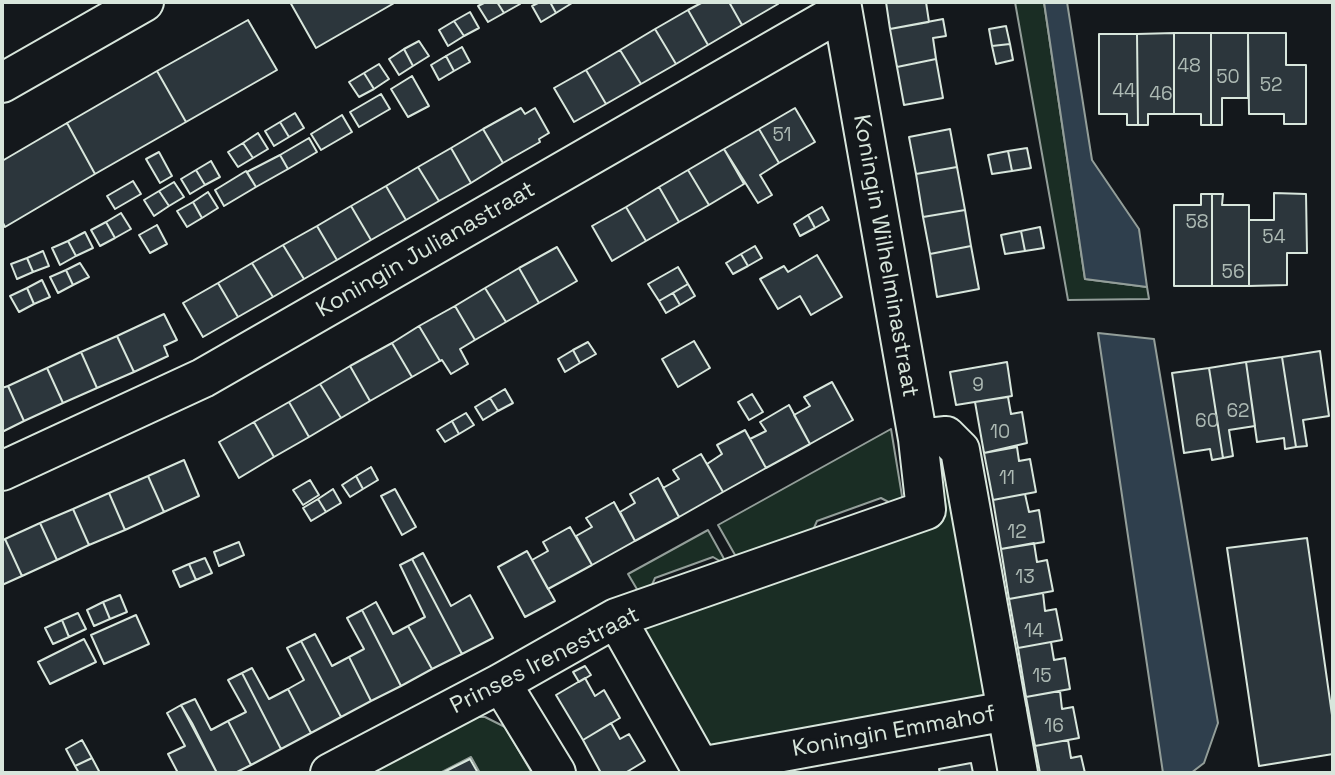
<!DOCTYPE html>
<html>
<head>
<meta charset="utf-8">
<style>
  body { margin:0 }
  #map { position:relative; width:1335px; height:775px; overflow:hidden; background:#14181c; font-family:"Space Grotesk",sans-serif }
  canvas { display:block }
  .frame { position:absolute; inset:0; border:4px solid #d8e6dc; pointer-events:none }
</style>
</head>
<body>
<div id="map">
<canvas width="1335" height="775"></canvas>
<div class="frame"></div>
</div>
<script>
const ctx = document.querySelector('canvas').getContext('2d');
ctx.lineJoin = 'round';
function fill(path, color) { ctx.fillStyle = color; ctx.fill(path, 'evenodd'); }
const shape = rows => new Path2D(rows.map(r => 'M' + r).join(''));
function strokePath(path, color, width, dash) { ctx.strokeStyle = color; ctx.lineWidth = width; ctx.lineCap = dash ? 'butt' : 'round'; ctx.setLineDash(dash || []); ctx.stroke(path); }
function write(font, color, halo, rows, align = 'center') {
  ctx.font = font + ' "Space Grotesk",sans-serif'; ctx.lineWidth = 5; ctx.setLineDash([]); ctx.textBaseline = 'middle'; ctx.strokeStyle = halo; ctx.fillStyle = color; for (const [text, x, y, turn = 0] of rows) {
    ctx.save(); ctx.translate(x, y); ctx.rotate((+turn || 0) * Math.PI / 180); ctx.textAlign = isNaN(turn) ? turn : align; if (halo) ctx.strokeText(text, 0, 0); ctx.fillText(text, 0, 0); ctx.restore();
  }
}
const green = shape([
  [1015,2,1044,2,1085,279,1147,287,1149,299,1068,300,1015,2],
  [891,429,903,502,896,506,881,498,817,521,810,537,739,562,718,525,891,429],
  [946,449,997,708,702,760,630,632,939,523,946,508,937,457,946,449],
  [708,530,728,566,713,557,655,578,648,594,641,596,628,574,708,530],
  [466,717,485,717,505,727,532,773,480,773,471,757,440,773,364,773,466,717]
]);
fill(green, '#1a2d24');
strokePath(green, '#939e99', 2);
const water = shape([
  [1044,2,1067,2,1092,160,1139,229,1147,287,1085,279,1044,2],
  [1098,333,1154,339,1218,723,1204,763,1191,773,1163,773,1098,333]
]);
fill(water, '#2f3f4d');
strokePath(water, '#939e99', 2);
const building = shape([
  [290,2,396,2,316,48,290,2],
  [486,2,497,2,504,13,488,22,478,6,486,2],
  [497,2,518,2,520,4,504,13,497,2],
  [540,2,550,2,556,13,541,22,532,6,540,2],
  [550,2,571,2,572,3,556,13,550,2],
  [703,2,729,2,742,25,708,45,688,10,703,2],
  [729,2,776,2,778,4,742,25,729,2],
  [886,2,926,2,929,22,890,29,886,2],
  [688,10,708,45,676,64,655,29,688,10],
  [470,12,479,28,464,36,454,21,470,12],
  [943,19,946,36,933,38,936,59,897,67,890,29,943,19],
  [248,20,277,70,186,122,157,71,248,20],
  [454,21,464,36,448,46,439,30,454,21],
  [1006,26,1010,44,992,46,989,29,1006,26],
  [655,29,676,64,641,84,620,50,655,29],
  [1174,33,1174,114,1148,114,1148,125,1138,125,1137,34,1174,33],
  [1174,33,1211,33,1211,125,1201,125,1201,114,1174,114,1174,33],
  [1211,33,1248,33,1248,98,1222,98,1222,125,1211,125,1211,33],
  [1248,33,1286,33,1286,65,1306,65,1306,124,1284,124,1284,114,1249,114,1248,33],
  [1099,34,1137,34,1138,125,1127,125,1127,114,1099,114,1099,34],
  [419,41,429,56,413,66,404,49,419,41],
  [1010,44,1013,60,996,64,992,46,1010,44],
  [462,47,470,62,454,71,446,56,462,47],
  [404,49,413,66,399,75,389,59,404,49],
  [620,50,641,84,606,104,586,70,620,50],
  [446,56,454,71,439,80,431,65,446,56],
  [936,59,943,98,904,105,897,67,936,59],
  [379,64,389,79,374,89,364,73,379,64],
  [586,70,606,104,574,122,554,88,586,70],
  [157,71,186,122,95,174,67,123,157,71],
  [364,73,374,89,359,97,349,82,364,73],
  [412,76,429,106,408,117,391,89,412,76],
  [381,94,390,109,359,127,350,112,381,94],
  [521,108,525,114,535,108,549,133,539,139,540,142,503,163,483,129,521,108],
  [795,108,815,142,779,163,759,129,795,108],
  [295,113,304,128,289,137,280,122,295,113],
  [342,115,352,132,321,150,311,134,342,115],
  [280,122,289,137,274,146,265,131,280,122],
  [67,123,95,174,5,227,2,221,2,161,67,123],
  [483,129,503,163,471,183,451,148,483,129],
  [759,129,779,163,760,175,772,195,758,203,724,149,759,129],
  [950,129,957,167,916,174,909,137,950,129],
  [258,133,268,149,253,158,243,143,258,133],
  [309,138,317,152,288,169,280,155,309,138],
  [243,143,253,158,238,167,228,152,243,143],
  [451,148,471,183,439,201,418,167,451,148],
  [1027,148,1031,168,1012,171,1008,151,1027,148],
  [724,149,744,184,709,205,688,170,724,149],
  [1008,151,1012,171,992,174,988,155,1008,151],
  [159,152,172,176,160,183,146,159,159,152],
  [280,155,288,169,256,187,247,172,280,155],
  [211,161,220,177,205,185,196,170,211,161],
  [418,167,439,201,406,220,386,186,418,167],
  [957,167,965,210,923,217,916,174,957,167],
  [196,170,205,185,190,194,181,179,196,170],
  [688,170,709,205,679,222,659,187,688,170],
  [246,171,256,187,224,206,215,190,246,171],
  [133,181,141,194,115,209,107,196,133,181],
  [174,182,184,197,169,206,159,191,174,182],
  [386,186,406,220,371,240,351,206,386,186],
  [659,187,679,222,646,241,626,207,659,187],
  [159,191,169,206,154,216,144,200,159,191],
  [208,192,218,208,202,218,193,202,208,192],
  [1274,193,1306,194,1307,253,1287,253,1287,285,1249,286,1249,220,1274,220,1274,193],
  [1201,194,1212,194,1212,286,1174,286,1174,205,1201,205,1201,194],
  [1212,194,1223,194,1222,205,1249,205,1249,286,1212,286,1212,194],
  [193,202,202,218,187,227,177,211,193,202],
  [351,206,371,240,337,260,317,226,351,206],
  [626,207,646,241,612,261,592,226,626,207],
  [822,207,829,220,815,228,808,215,822,207],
  [965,210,971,246,930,254,923,217,965,210],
  [121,213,131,229,115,238,106,222,121,213],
  [808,215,815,228,800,236,794,224,808,215],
  [106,222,115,238,100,246,91,230,106,222],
  [157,225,167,244,150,253,139,235,157,225],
  [317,226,337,260,304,279,283,245,317,226],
  [1040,227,1044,248,1025,251,1021,231,1040,227],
  [1021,231,1025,251,1005,254,1001,235,1021,231],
  [85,232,93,248,76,256,68,241,85,232],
  [68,241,76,256,60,265,52,248,68,241],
  [283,245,304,279,273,297,252,263,283,245],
  [755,246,762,258,748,266,741,254,755,246],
  [971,246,979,289,937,297,930,254,971,246],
  [557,247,577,281,539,303,519,268,557,247],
  [43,251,49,266,33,272,27,258,43,251],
  [741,254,748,266,733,274,726,263,741,254],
  [817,255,842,297,811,315,800,296,778,309,760,279,784,266,788,272,817,255],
  [27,258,33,272,17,279,11,264,27,258],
  [80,263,89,277,73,285,66,270,80,263],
  [252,263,273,297,238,317,218,283,252,263],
  [678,267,688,284,659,301,648,284,678,267],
  [519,268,539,303,506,322,485,288,519,268],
  [66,270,73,285,58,293,50,277,66,270],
  [42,280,50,297,34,304,27,288,42,280],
  [218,283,238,317,203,337,183,303,218,283],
  [688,284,695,296,680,305,673,293,688,284],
  [27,288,34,304,19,312,10,296,27,288],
  [485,288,506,322,475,340,455,306,485,288],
  [673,293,680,305,666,313,659,301,673,293],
  [455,306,475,340,460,349,468,364,451,374,442,360,440,361,419,326,455,306],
  [164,314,177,340,164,346,168,356,134,372,117,336,164,314],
  [419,326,440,361,412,377,392,343,419,326],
  [117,336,134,372,97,388,81,352,117,336],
  [694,341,710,368,678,387,662,359,694,341],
  [588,342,596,354,580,363,573,350,588,342],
  [392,343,412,377,370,401,350,366,392,343],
  [573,350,580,363,565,372,558,359,573,350],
  [1320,351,1329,416,1303,420,1307,446,1296,447,1282,357,1320,351],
  [81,352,97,388,63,403,47,368,81,352],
  [1282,357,1296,447,1285,449,1284,438,1257,442,1246,362,1282,357],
  [1007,362,1012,396,956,405,950,372,1007,362],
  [1246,362,1255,426,1229,430,1233,456,1223,458,1209,368,1246,362],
  [350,366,370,401,341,418,320,384,350,366],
  [47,368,63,403,24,421,8,386,47,368],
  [1209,368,1223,458,1212,460,1210,449,1184,453,1172,373,1209,368],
  [832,382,853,420,810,444,794,415,810,406,804,397,832,382],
  [320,384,341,418,309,437,289,402,320,384],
  [8,386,24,421,2,432,2,388,8,386],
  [505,389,513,403,498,411,490,398,505,389],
  [752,394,763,412,749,420,738,402,752,394],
  [1008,397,1011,414,1022,412,1027,443,984,453,975,402,1008,397],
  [490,398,498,411,483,420,475,407,490,398],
  [289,402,309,437,274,457,254,422,289,402],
  [789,405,810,444,766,468,750,439,766,431,760,422,789,405],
  [466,413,474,425,459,434,452,421,466,413],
  [452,421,459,434,445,442,437,430,452,421],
  [254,422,274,457,239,478,219,442,254,422],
  [745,430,766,468,723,492,707,464,722,454,717,445,745,430],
  [1017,447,1019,461,1030,459,1036,492,993,500,984,453,1017,447],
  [701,454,723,492,679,517,663,488,679,479,673,470,701,454],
  [184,460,199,496,164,512,148,476,184,460],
  [371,467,378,480,363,489,356,476,371,467],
  [148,476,164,512,125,530,109,493,148,476],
  [356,476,363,489,350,497,342,485,356,476],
  [658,478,679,517,635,541,620,512,635,503,630,494,658,478],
  [310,480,319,495,303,505,293,490,310,480],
  [333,489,341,503,326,512,318,499,333,489],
  [395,489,416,527,402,535,381,496,395,489],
  [109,493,125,530,89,545,73,509,109,493],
  [1025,494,1029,512,1039,510,1044,542,1001,549,993,500,1025,494],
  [318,499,326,512,311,521,303,508,318,499],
  [614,502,635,541,592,565,576,536,592,527,586,518,614,502],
  [73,509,89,545,57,560,40,523,73,509],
  [40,523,57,560,22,576,5,539,40,523],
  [570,527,592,565,548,589,532,560,548,551,543,542,570,527],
  [1307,538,1333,722,1333,754,1259,766,1227,548,1307,538],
  [5,539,22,576,2,585,2,541,5,539],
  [239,542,244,555,219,566,214,552,239,542],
  [1034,543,1037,562,1047,560,1053,591,1009,599,1001,549,1034,543],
  [527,551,555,601,525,617,498,567,527,551],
  [423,553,451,606,470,595,493,638,462,654,412,559,423,553],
  [205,558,212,573,196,580,189,564,205,558],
  [412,559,462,654,432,669,408,626,425,617,400,565,412,559],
  [189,564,196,580,180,587,173,571,189,564],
  [1043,593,1045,611,1056,609,1062,640,1018,648,1009,599,1043,593],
  [120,595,127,612,110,619,103,602,120,595],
  [103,602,110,619,94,626,87,610,103,602],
  [376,602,393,634,408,626,432,669,401,686,362,610,376,602],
  [362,610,401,686,371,701,349,657,364,649,347,618,362,610],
  [78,613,86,629,69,637,62,620,78,613],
  [136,615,149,644,104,664,91,635,136,615],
  [62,620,69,637,53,644,45,628,62,620],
  [315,634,332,666,349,657,371,701,341,717,301,641,315,634],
  [84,639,96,662,50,684,38,662,84,639],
  [301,641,341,717,311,733,288,689,304,680,287,648,301,641],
  [1051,642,1054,660,1065,658,1070,689,1026,697,1018,648,1051,642],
  [585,666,591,675,579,682,573,672,585,666],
  [252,668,269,699,288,689,311,733,281,749,242,673,252,668],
  [242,673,281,749,251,765,228,721,246,712,228,680,242,673],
  [585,678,595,696,604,690,620,718,583,740,556,695,585,678],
  [1060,691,1062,709,1073,707,1079,738,1035,746,1026,697,1060,691],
  [195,699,211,730,228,721,251,765,235,773,217,773,181,705,195,699],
  [181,705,192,723,217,773,178,773,168,754,185,746,167,713,181,705],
  [611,723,620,739,629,734,645,761,625,773,601,773,583,740,611,723],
  [82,740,92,758,75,766,66,749,82,740],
  [1068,740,1071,758,1081,756,1085,773,1040,773,1035,746,1068,740],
  [92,758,100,773,79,773,75,766,92,758],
  [470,759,478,773,442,773,470,759],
  [971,763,973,773,940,773,939,769,971,763]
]);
fill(building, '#2c363c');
strokePath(building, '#d8e6dc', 2);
const minor = shape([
  [2,83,144,2],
  [918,439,946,436,960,450,1018,773],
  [2,471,203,378,842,11],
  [616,618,700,767,1007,711],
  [501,683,556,773],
  [330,773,501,683,616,618,926,510,918,439,841,2]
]);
strokePath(minor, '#d8e6dc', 42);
strokePath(minor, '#14181c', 38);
write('19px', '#adbab4', null, [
  ["48",1189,67],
  ["50",1228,78],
  ["52",1271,86],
  ["44",1124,92],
  ["46",1161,95],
  ["51",782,136],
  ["58",1197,223],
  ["54",1274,238],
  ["56",1233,273],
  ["9",978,386],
  ["62",1238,412],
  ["60",1207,422],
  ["10",1000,433],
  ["11",1007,479],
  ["12",1017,533],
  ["13",1025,578],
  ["14",1034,632],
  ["15",1042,677],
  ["16",1054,727]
]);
write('23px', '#d8e6dc', '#14181c', [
  ["Koningin Julianastraat",426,250,-30],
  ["Koningin Wilhelminastraat",885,256,80],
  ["Prinses Irenestraat",545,661,-27],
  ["Koningin Emmahof",894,732,-10]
]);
</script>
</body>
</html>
